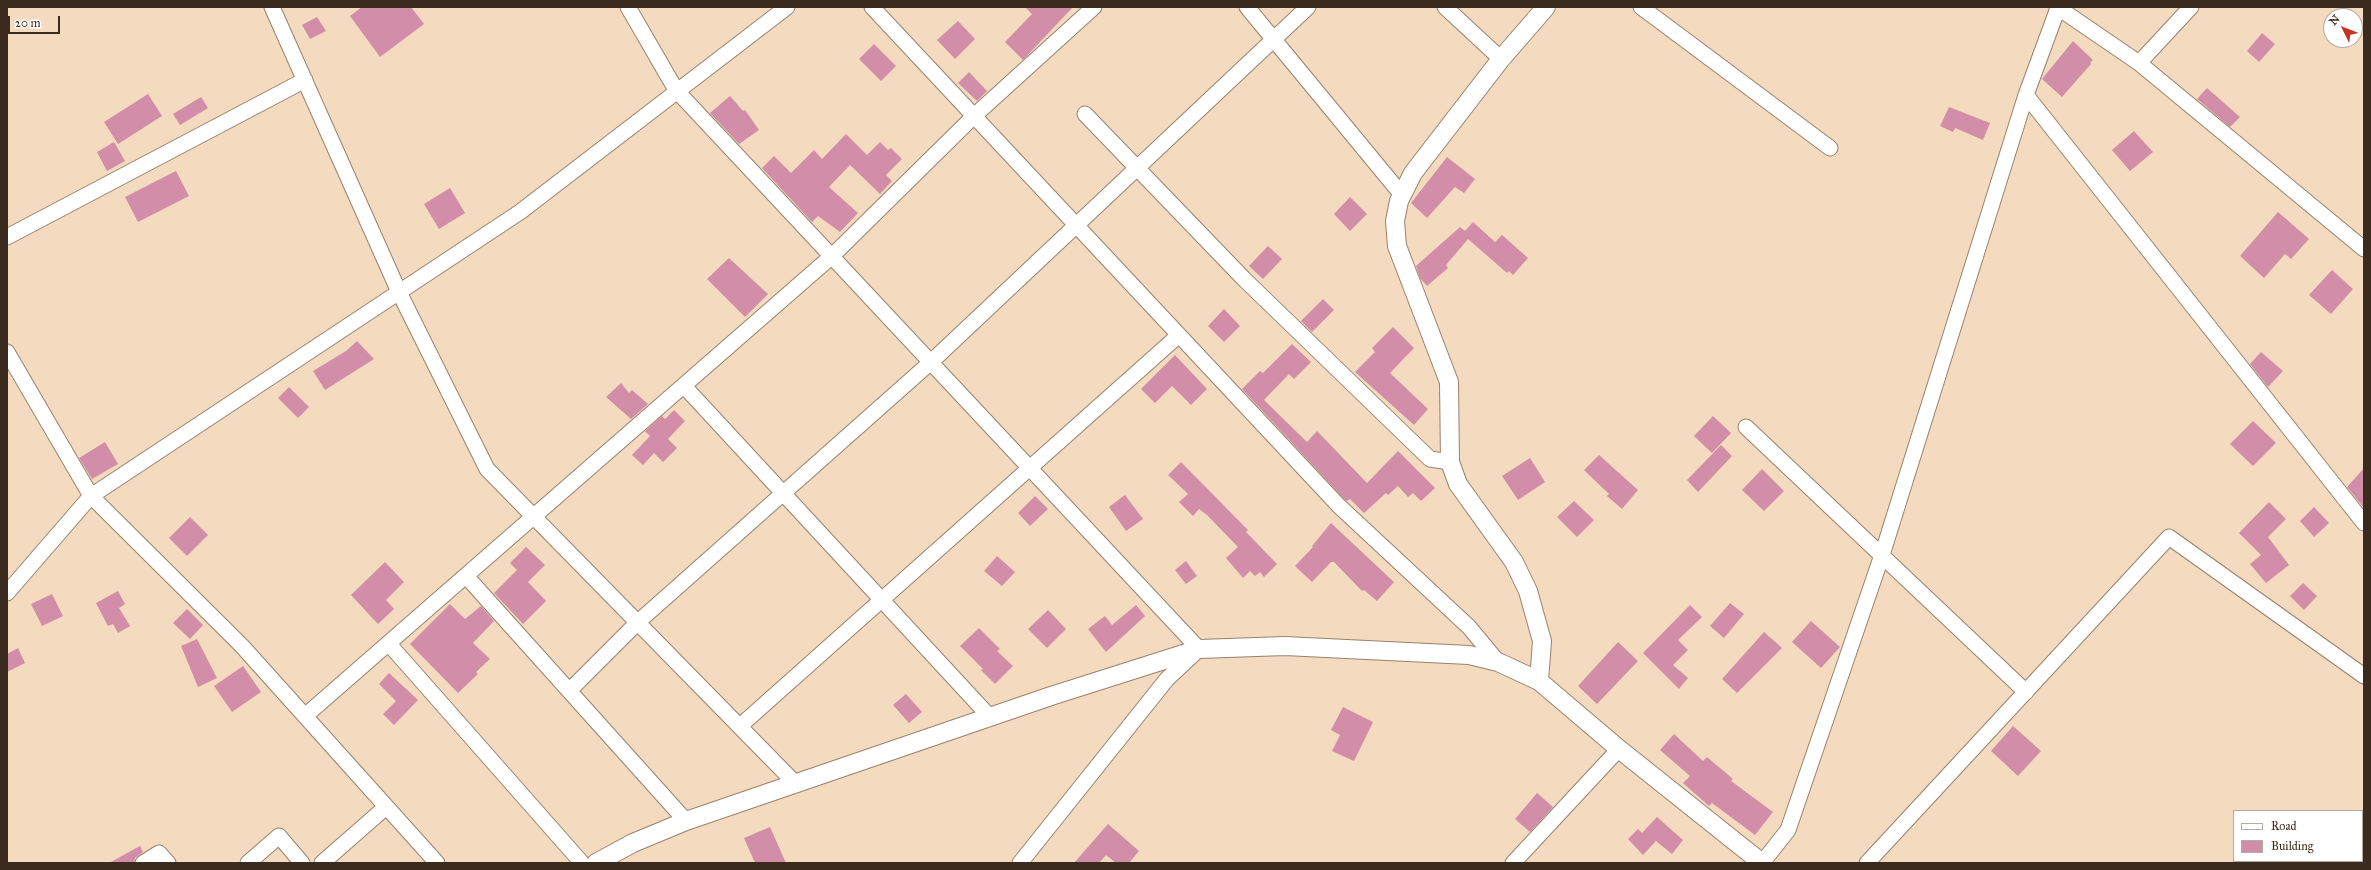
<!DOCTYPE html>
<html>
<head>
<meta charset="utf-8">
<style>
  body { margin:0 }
  #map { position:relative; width:2371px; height:870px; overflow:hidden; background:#f4dabe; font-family:"IM FELL Great Primer",serif }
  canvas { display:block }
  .frame { position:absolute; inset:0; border:8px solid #3b2a1e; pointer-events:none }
  .legend { position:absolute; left:2233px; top:810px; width:130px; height:52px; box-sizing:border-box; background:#fff; border:1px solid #b1aaa5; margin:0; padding:5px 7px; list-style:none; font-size:12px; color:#3b2a1e }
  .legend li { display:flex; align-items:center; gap:8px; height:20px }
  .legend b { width:20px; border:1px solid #b1aaa5 }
  .north { position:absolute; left:2323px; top:8px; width:40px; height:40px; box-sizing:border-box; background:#fff; border:1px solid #b1aaa5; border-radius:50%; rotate:313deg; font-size:11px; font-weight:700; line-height:16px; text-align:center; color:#3b2a1e }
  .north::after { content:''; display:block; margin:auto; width:14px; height:18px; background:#c8321e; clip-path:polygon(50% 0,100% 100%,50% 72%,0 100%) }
  .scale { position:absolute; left:8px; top:16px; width:52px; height:18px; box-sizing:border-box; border:2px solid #3b2a1e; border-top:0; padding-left:5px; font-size:12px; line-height:14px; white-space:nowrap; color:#3b2a1e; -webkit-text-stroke:3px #fff; paint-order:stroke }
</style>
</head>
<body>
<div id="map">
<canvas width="2371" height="870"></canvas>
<div class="frame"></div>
<ul class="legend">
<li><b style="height:5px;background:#fff"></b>Road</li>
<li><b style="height:11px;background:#d28ea8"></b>Building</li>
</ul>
<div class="north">N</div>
<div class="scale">20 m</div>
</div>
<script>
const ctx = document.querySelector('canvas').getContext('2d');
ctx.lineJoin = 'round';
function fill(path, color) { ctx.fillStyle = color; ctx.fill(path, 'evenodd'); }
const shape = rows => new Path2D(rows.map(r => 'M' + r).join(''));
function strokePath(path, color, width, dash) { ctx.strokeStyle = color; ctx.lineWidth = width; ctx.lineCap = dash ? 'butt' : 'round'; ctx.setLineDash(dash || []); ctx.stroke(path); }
fill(shape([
  [362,7,411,7,424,24,380,57,350,16],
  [1025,7,1073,7,1023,60,1005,42,1032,14],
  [317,17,326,31,310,39,302,25],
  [958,21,975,39,955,59,937,40],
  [2262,33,2275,44,2259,62,2247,51],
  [2073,41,2093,60,2090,63,2091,64,2062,97,2042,79],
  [874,44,896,66,881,81,859,59],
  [969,72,987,91,977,101,958,83],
  [2207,88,2240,117,2230,127,2197,99],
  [148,94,162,116,118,144,104,122],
  [730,96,743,111,745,110,759,130,739,144,710,113],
  [201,97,208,108,180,125,173,114],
  [1949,107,1990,123,1983,140,1955,128,1953,132,1940,126],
  [2134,131,2153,152,2130,171,2112,150],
  [846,134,867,155,880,142,888,150,891,148,902,159,886,175,892,181,880,194,850,165,829,187,858,213,840,232,818,216,812,222,762,168,774,156,791,173,814,150,822,159],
  [114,142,125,161,107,171,97,152],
  [1447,157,1475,179,1464,193,1455,187,1427,218,1411,203],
  [176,171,189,196,138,222,125,197],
  [450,188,465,213,439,229,424,204],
  [1350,197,1367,214,1350,231,1334,214],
  [2278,212,2309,239,2291,259,2285,254,2264,278,2240,256],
  [1473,222,1495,242,1502,235,1528,258,1513,275,1509,271,1507,273,1468,239,1446,265,1448,268,1427,286,1420,278,1416,266,1460,227,1465,231],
  [1268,246,1282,259,1263,279,1249,266],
  [729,258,768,294,745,317,707,279],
  [2332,270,2353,289,2331,314,2309,295],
  [1323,299,1334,310,1312,332,1301,321],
  [1224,309,1240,326,1224,342,1208,326],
  [1393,327,1414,348,1390,373,1428,409,1414,425,1355,372,1375,352,1372,348],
  [357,341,374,359,325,390,313,371,346,351],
  [1292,344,1311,362,1294,379,1289,374,1264,400,1307,442,1317,431,1367,483,1398,451,1435,488,1421,501,1413,493,1408,497,1398,486,1388,495,1386,493,1364,513,1350,499,1347,501,1345,500,1242,389,1260,371,1263,373],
  [2261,352,2283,371,2268,387,2250,364],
  [1175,355,1207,389,1191,405,1172,386,1155,403,1141,389],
  [621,383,629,393,632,390,648,404,631,419,606,397],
  [289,387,309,407,298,418,278,398],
  [674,410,685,421,668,439,677,448,663,462,654,453,643,465,632,455,650,436,645,431,662,416,665,419],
  [1713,416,1731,433,1712,453,1694,436],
  [2253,421,2276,443,2253,466,2230,444],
  [105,442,118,464,92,479,79,458],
  [1721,445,1732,456,1698,492,1687,480],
  [1599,455,1638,490,1622,509,1607,496,1609,494,1584,470],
  [1530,458,1545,482,1518,500,1502,476],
  [1181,462,1248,530,1246,532,1277,564,1264,577,1260,572,1255,576,1250,571,1243,578,1226,558,1238,547,1207,515,1199,509,1193,516,1179,502,1188,494,1168,475],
  [2364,468,2364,508,2347,487],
  [1762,469,1784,491,1764,511,1742,490],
  [1125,495,1143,519,1126,531,1109,507],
  [1035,496,1048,509,1030,526,1018,513],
  [1574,501,1594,520,1577,537,1557,517],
  [2269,502,2286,519,2268,537,2289,565,2266,583,2250,564,2261,555,2239,533],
  [2314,507,2329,523,2314,537,2300,521],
  [190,517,208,535,187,556,169,538],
  [1331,523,1394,582,1377,601,1364,590,1362,591,1334,562,1331,562,1312,582,1295,566,1313,547,1312,546],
  [526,547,545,565,528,582,546,601,523,624,494,593,517,570,510,563],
  [997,556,1015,572,1002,586,984,571],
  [1186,561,1197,576,1186,584,1175,570],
  [385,562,404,582,386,600,394,609,378,624,351,595],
  [2303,583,2317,596,2304,610,2290,596],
  [118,591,125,604,119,608,130,626,118,633,113,624,108,626,96,603],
  [52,594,63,616,42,626,31,604],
  [1730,603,1744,614,1724,638,1710,626],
  [450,604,465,619,481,606,494,621,473,643,490,659,476,672,478,674,458,693,410,644],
  [1136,605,1145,616,1106,652,1088,629,1105,616,1112,625],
  [1690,605,1702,617,1678,640,1688,650,1673,665,1688,678,1679,689,1643,653],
  [187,609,203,625,190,639,173,623],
  [1048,610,1066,629,1047,648,1028,629],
  [1811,621,1840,647,1821,668,1792,642],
  [979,628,1000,649,997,651,1013,666,995,684,981,670,983,669,960,646],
  [1764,632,1782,648,1737,693,1722,679],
  [197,639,217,678,198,687,181,646],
  [1618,642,1638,661,1597,704,1578,686],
  [18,648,25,663,7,672,7,654],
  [243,666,261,692,232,712,214,686],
  [389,673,418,700,394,725,383,714,396,701,379,684],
  [906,694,922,712,909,723,893,705],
  [1343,707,1373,722,1354,761,1332,751,1340,735,1331,730],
  [2013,726,2041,751,2018,776,1991,751],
  [1674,734,1703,761,1707,757,1733,779,1731,781,1773,812,1755,835,1712,803,1709,806,1683,783,1690,776,1660,750],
  [1537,793,1553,807,1530,832,1515,819],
  [1657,817,1683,840,1672,854,1656,841,1643,855,1628,839,1638,829,1642,833],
  [1108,824,1139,851,1129,863,1116,863,1106,855,1099,863,1074,863],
  [770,827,786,863,755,863,744,838],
  [140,846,143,852,135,858,134,863,109,863]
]), '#d28ea8');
const minor = shape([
  [272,7,399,292,487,469,795,783],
  [628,7,676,90,1199,649,1167,679,1020,863],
  [872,7,1339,506,1469,627,1498,662],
  [1247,7,1402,195],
  [1445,7,1501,59],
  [1641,7,1830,148],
  [2057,7,2139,63,2364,249],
  [2139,63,2191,7],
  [2026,95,2364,523],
  [1085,114,1244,279,1430,459,1450,462],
  [7,237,305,80],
  [7,352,91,496,242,646,437,863],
  [684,386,990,717],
  [1746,427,2026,692],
  [466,576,686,821],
  [7,593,91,496,520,212,787,7],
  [389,644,582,863],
  [569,691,638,622,931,362,1308,7],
  [305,716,832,256,974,116,1094,7],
  [740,726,1179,335],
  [143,863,159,853,168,863],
  [248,863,279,836,302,863],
  [322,863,386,807],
  [1513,863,1619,749],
  [1762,863,1788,830,1882,555,2026,95,2058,8],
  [1867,863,2169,537,2364,676]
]);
const tertiary = shape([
  [1539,681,1542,641,1528,591,1514,562,1458,484,1450,462,1449,382,1397,246,1395,221,1399,201,1413,173,1501,59,1546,7],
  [596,863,633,843,686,821,1051,696,1199,649,1285,646,1469,655,1498,662,1539,681,1619,749,1762,863]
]);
strokePath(minor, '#98826e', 17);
strokePath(tertiary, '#98826e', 20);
strokePath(minor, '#fff', 15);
strokePath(tertiary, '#fff', 18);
</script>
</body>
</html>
